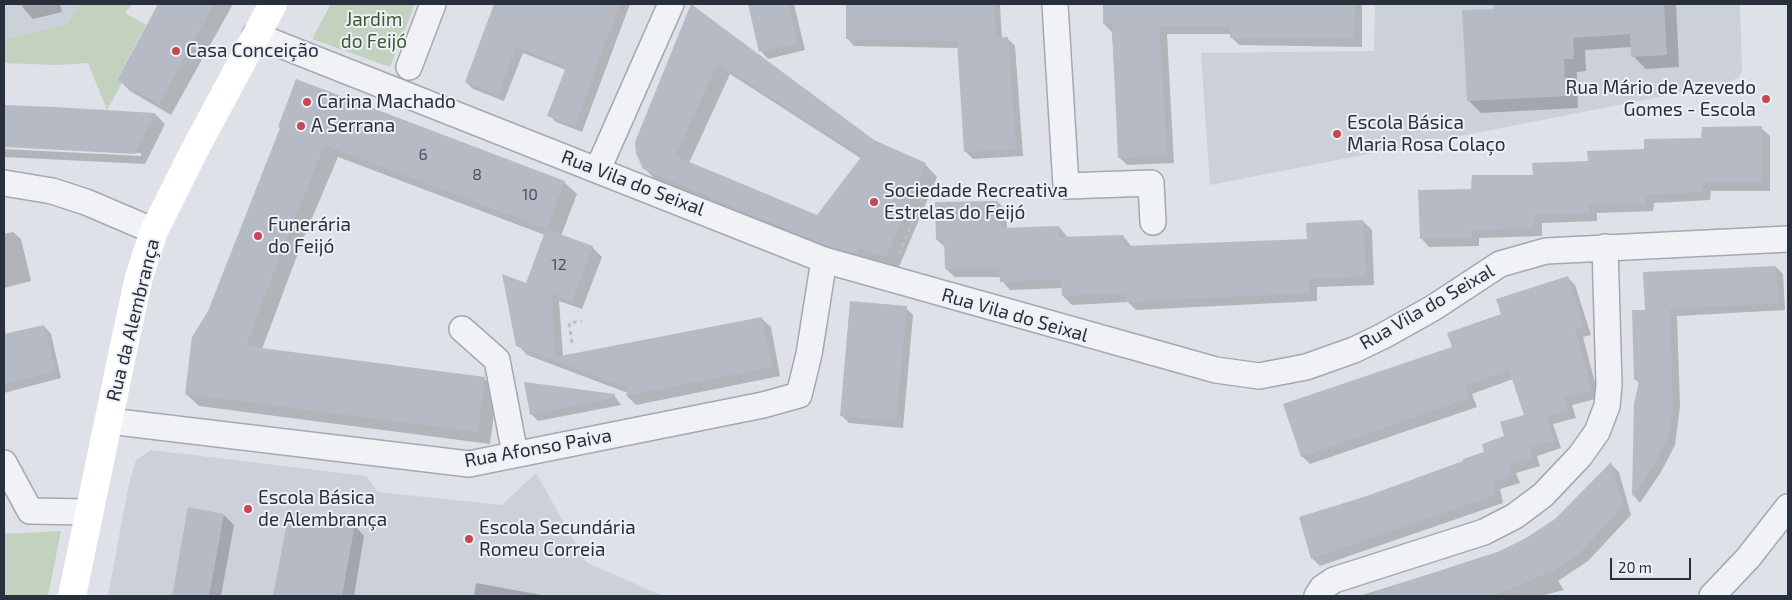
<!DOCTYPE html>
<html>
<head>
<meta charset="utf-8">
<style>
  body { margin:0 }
  #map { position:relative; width:1792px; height:600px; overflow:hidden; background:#dee1e7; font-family:"Exo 2",sans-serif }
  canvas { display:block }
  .frame { position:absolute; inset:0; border:5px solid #282f3d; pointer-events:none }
  .scale { position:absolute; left:1610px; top:558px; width:81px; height:22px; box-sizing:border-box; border:2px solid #282f3d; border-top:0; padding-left:6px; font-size:15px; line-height:18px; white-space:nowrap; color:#282f3d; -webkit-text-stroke:4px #edf0f5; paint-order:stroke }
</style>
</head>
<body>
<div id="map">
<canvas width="1792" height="600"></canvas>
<div class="frame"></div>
<div class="scale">20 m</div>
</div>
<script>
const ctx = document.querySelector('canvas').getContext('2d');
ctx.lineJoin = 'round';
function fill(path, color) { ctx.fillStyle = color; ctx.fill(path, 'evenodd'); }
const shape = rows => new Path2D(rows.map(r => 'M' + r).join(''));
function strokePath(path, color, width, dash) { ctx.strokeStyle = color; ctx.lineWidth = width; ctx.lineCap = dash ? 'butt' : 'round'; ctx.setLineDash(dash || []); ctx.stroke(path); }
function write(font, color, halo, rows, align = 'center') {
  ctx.font = font + ' "Exo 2",sans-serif'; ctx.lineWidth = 4; ctx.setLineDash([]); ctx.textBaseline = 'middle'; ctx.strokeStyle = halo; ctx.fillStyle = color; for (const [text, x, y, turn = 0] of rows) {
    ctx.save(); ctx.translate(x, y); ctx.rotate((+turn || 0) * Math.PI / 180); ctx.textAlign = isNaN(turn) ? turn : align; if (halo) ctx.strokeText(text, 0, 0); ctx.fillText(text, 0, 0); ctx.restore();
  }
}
fill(shape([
  [4,4,80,4,67,24,4,39],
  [1375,4,1740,4,1742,71,1739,77,1726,84,1210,185,1201,53,1374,51],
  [151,450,366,476,378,492,502,505,536,473,586,562,663,596,108,596,129,483,136,460]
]), '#ccd0d9');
fill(shape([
  [80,4,132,4,125,13,146,25,117,79,122,83,107,110,88,63,58,65,4,63,4,39,67,24],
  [331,4,415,4,390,67,312,39],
  [61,531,48,596,4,596,4,534]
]), '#c3d1bf');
fill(shape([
  [22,4,60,4,62,12,33,19,23,8],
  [159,4,233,4,171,115,130,91,118,79],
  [496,4,630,4,582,132,556,122,549,115,566,70,523,53,504,101,473,89,466,82],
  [759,4,794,4,805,50,768,59,761,51,750,6],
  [847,4,1000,4,1002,39,1008,39,1015,46,1023,156,973,159,966,152,959,48,854,46,847,38],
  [1104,4,1362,4,1362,47,1239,45,1231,37,1231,34,1167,34,1174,163,1127,165,1119,157,1112,32,1104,24],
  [1495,4,1676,4,1679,67,1646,69,1633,56,1632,47,1585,50,1586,71,1577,72,1578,108,1481,113,1468,100,1496,10],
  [692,6,873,141,925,164,937,177,898,269,872,260,869,266,657,181,644,168],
  [730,74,862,159,818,217,689,163],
  [4,106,155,114,165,124,145,164,4,157,4,149,141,156,141,153,4,146],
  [1761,128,1770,136,1770,191,1711,191,1710,200,1654,203,1653,211,1597,213,1597,221,1542,223,1542,236,1479,238,1479,246,1429,247,1421,238,1473,190,1589,162],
  [281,129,564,182,577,194,561,236,592,247,602,257,582,309,559,301,563,357,761,318,771,327,780,376,636,405,627,396,628,393,527,355,518,345,527,285,545,235,338,157,304,237,262,349,484,378,497,391,490,444,199,406,186,394,209,312],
  [998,202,1006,211,1007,229,1059,227,1068,238,1123,236,1132,247,1308,240,1363,221,1372,230,1374,285,1317,287,1317,301,1136,310,1128,302,1072,305,1063,296,1063,288,1010,290,1002,281,1001,277,955,277,946,269,946,248,937,240],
  [13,232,21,239,31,281,4,288,4,234],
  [1776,267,1783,274,1785,310,1677,316,1680,407,1675,445,1661,472,1640,503,1634,496,1635,403,1640,384,1635,379,1646,311],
  [1567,277,1575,285,1591,335,1583,337,1599,398,1572,405,1576,418,1553,424,1561,448,1537,456,1540,466,1516,473,1520,483,1500,489,1503,503,1320,566,1312,558,1486,453,1506,437,1525,416,1513,379,1472,394,1477,407,1310,464,1302,456,1453,348,1503,315],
  [906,308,913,315,903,428,849,423,842,416],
  [44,326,51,334,61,378,4,393,4,336],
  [614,395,621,405,538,421,531,414],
  [1611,464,1619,472,1631,515,1588,561,1558,581,1564,590,1541,596,1359,596,1501,552,1527,539,1556,520],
  [290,514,354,525,364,536,354,596,275,596],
  [224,515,234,525,221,596,174,596],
  [476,583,547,596,474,596]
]), '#0003');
fill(shape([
  [158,4,214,4,159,104,117,80],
  [494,4,620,4,575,126,547,116,566,67,516,47,498,95,465,82],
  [691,4,874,140,926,163,886,257,860,248,857,254,830,247,643,169,636,153,635,142],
  [718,63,862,156,817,215,675,156],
  [748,4,789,4,798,43,759,52],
  [846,4,994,4,996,38,1008,37,1016,149,964,152,957,41,846,39],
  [1103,4,1355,4,1354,39,1230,38,1230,27,1159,27,1167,155,1118,158,1112,24,1103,24],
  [1494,4,1664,4,1667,55,1631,57,1630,34,1573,38,1574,59,1564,59,1566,96,1467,101,1462,10,1494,9],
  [296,79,565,181,546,229,325,145,292,224,246,346,485,377,478,432,185,394,192,337,208,311,280,128,278,127],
  [4,105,55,107,155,113,135,154,4,147],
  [1762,126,1762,183,1703,183,1702,192,1646,195,1645,204,1589,205,1589,213,1534,215,1534,228,1471,230,1472,238,1420,239,1418,190,1471,189,1472,175,1533,175,1532,163,1588,161,1587,151,1644,149,1644,139,1701,138,1702,127],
  [998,201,999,228,1059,226,1059,237,1123,235,1124,246,1307,239,1306,223,1363,220,1366,276,1309,279,1309,293,1126,302,1126,293,1062,296,1061,279,1000,282,999,268,945,269,944,240,936,240,935,202],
  [546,229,593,246,572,301,551,293,555,357,762,317,772,367,626,396,628,388,516,346,502,274,526,283],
  [1776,266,1779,303,1670,309,1673,408,1668,437,1654,465,1632,497,1634,403,1640,378,1634,380,1632,310,1645,310,1643,272],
  [1568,276,1584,327,1575,329,1592,390,1565,397,1568,410,1546,416,1554,440,1530,448,1533,458,1509,465,1512,475,1493,482,1495,495,1311,559,1299,517,1367,496,1463,461,1463,459,1484,452,1482,444,1504,436,1500,422,1524,415,1509,370,1465,386,1469,398,1301,457,1283,404,1452,347,1447,333,1501,314,1496,299],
  [850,301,907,306,896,421,840,416],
  [44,325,55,371,4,384,4,334],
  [524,382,615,394,615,398,530,415],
  [1611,462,1623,506,1580,553,1551,572,1492,596,1376,596,1375,592,1500,551,1526,538,1555,519],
  [188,507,224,514,209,596,172,596],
  [289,512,355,524,342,596,273,596]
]), '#b5bac4');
const street = shape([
  [1055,4,1066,186,1151,183,1153,222],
  [255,35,824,260,1216,370,1259,376,1306,367,1354,350,1383,336,1433,308,1500,264,1546,251,1788,239],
  [409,67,433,4],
  [598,169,671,4],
  [4,183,52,191,86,202,154,231],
  [462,329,497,360,515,454],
  [109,421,469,464,763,405,799,395,809,354,824,260],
  [4,463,30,511,88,512],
  [1317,596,1322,588,1334,580,1484,532,1515,516,1543,495,1580,456,1597,432,1607,406,1609,385,1605,247],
  [1712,596,1748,558,1788,507]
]);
strokePath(street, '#a4a8b1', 28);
strokePath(shape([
  [899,254,926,190],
  [572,343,569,323,582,321]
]), '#bcbfc6', 3, [4, 4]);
strokePath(street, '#f0f2f6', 25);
strokePath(shape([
  [72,596,124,346,139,277,154,231,193,153,273,4]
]), '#fff', 28);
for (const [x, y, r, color] of [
  [176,51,5,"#c94654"],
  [1766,99,5,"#c94654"],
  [307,102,5,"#c94654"],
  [301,126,5,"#c94654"],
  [1337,134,5,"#c94654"],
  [874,202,5,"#c94654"],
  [258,236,5,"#c94654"],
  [248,509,5,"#c94654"],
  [469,539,5,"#c94654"]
]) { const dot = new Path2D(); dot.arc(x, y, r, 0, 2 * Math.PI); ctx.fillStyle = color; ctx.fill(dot); strokePath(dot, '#edf0f5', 2); }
write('16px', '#4b525f', null, [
  ["6",423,155],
  ["8",477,175],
  ["10",530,195],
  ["12",559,265]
]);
write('19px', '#3b5935', '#edf0f5', [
  ["Jardim",374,20],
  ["do Feijó",374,42]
]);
write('19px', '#282f3d', '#edf0f5', [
  ["Casa Conceição",186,51],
  ["Rua Mário de Azevedo",1756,88,"right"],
  ["Gomes - Escola",1756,110,"right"],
  ["Carina Machado",317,102],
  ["Escola Básica",1347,123],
  ["Maria Rosa Colaço",1347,145],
  ["A Serrana",311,126],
  ["Sociedade Recreativa",884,191],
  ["Estrelas do Feijó",884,213],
  ["Funerária",268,225],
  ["do Feijó",268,247],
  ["Escola Básica",258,498],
  ["de Alembrança",258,520],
  ["Escola Secundária",479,528],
  ["Romeu Correia",479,550]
], 'left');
write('19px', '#282f3d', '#edf0f5', [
  ["Rua Vila do Seixal",633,183,21],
  ["Rua Vila do Seixal",1427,307,-30],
  ["Rua Vila do Seixal",1015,315,16],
  ["Rua da Alembrança",133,320,-76],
  ["Rua Afonso Paiva",538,448,-10]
]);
</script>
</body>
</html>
